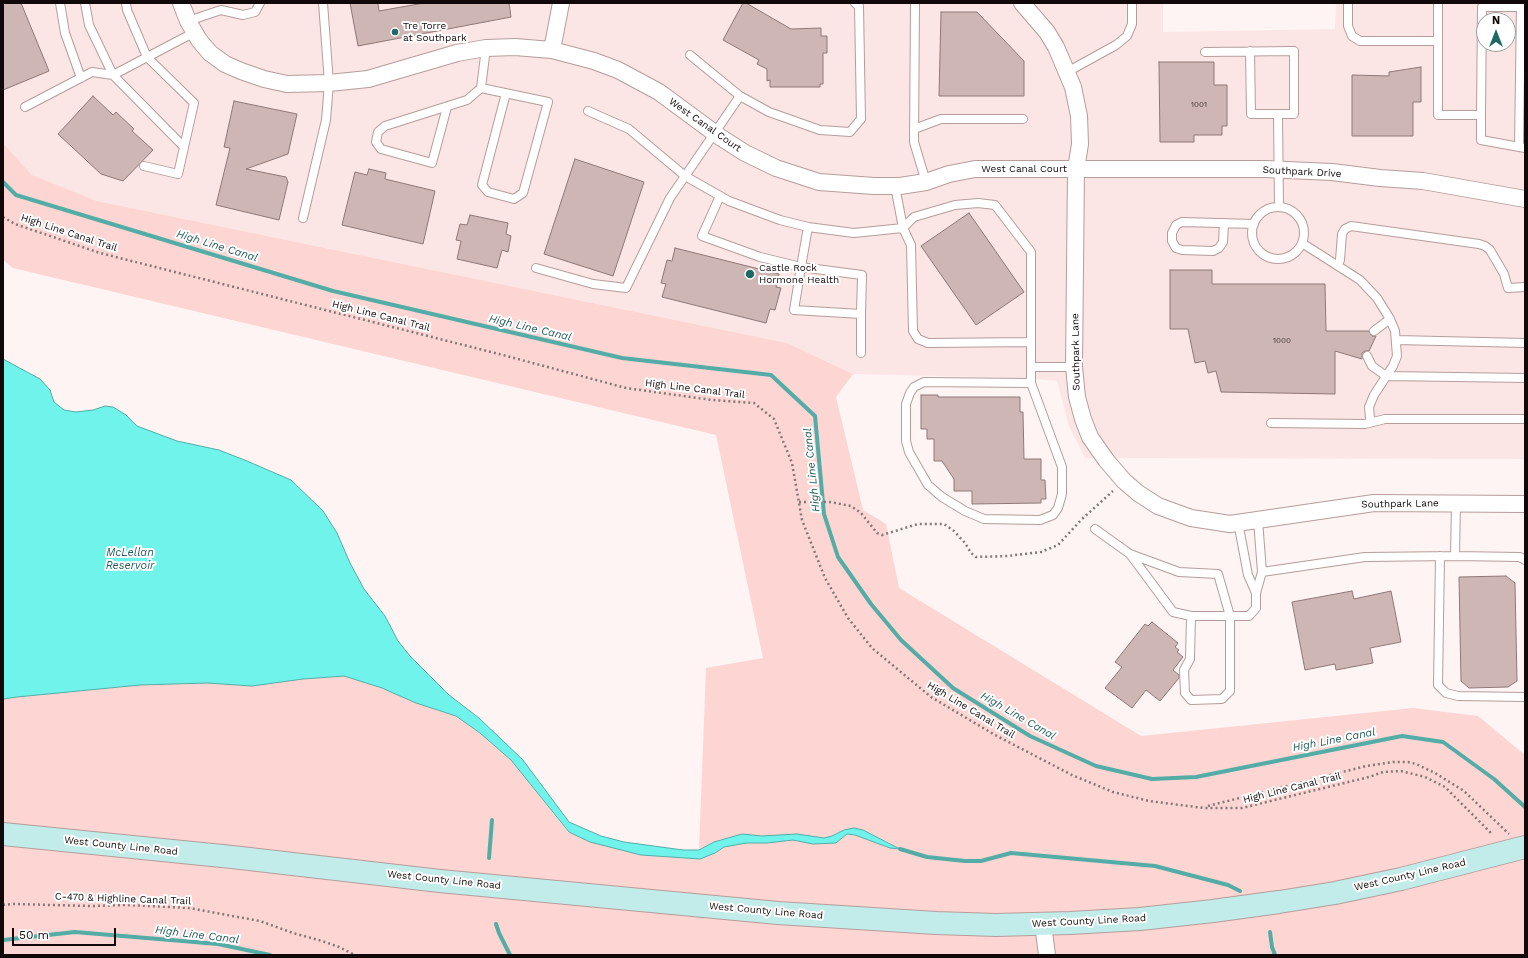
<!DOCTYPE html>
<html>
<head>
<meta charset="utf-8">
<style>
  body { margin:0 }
  #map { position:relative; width:1528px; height:958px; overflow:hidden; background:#fef4f3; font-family:"Work Sans",sans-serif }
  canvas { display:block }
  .frame { position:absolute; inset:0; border:4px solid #110909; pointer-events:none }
  .north { position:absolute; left:1476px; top:12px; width:40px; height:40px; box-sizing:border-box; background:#fff; border:1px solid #a09d9d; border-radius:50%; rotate:0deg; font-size:11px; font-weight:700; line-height:16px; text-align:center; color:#110909 }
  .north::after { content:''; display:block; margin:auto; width:14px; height:18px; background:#1e6965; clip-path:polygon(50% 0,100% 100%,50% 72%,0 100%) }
  .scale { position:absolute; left:12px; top:928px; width:104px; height:18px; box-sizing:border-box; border:2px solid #110909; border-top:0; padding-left:5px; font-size:12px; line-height:14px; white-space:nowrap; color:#110909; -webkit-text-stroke:3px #fff; paint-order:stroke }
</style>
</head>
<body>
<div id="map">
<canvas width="1528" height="958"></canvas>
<div class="frame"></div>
<div class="north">N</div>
<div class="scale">50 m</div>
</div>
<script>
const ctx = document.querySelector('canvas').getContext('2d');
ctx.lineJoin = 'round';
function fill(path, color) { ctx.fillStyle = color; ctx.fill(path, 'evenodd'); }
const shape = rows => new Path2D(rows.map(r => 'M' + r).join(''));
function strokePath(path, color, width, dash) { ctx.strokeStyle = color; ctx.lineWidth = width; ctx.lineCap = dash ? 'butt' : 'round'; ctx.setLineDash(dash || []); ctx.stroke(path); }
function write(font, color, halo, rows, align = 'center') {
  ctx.font = font + ' "Work Sans",sans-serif'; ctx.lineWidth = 4; ctx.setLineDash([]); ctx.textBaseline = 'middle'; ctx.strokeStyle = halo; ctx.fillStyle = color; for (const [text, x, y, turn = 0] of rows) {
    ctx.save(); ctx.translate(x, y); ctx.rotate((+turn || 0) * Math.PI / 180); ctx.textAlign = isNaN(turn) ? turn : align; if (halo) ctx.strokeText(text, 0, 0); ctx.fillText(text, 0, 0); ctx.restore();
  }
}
fill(shape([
  [3,3,1163,3,1163,32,1335,29,1336,3,1525,3,1525,459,1085,458,1069,426,1057,381,1026,378,853,374,787,343,97,201,32,175,3,143],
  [1484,20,1508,20,1508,44,1484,44]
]), '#fbe6e5');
fill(shape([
  [3,143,32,175,97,201,787,343,853,374,836,397,863,510,886,524,899,588,1141,736,1413,708,1478,716,1525,755,1525,955,3,955,3,699,17,697,140,685,207,683,252,686,303,679,344,676,382,688,416,703,455,716,480,733,511,760,568,832,641,855,700,859,715,853,724,847,746,843,767,843,793,840,813,844,835,843,847,834,855,835,890,848,892,844,863,830,854,828,844,830,832,836,824,838,797,834,762,836,742,834,714,842,699,850,706,668,763,658,716,435,13,268,3,260]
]), '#fdd6d3');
const water = shape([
  [3,359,40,379,50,390,54,402,64,410,76,412,93,410,105,406,113,407,126,415,137,426,177,441,219,450,247,461,291,480,323,511,337,533,350,563,364,589,385,616,398,641,410,656,449,695,479,718,523,760,569,822,601,836,624,842,683,850,699,850,714,842,742,834,762,836,797,834,824,838,832,836,844,830,854,828,863,830,900,849,890,848,855,835,847,834,836,843,813,844,793,840,767,843,746,843,724,847,715,853,700,859,641,855,590,842,569,832,511,760,480,733,456,716,416,703,382,688,344,676,303,679,252,686,207,683,140,685,17,697,3,699,3,359]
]);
fill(water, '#6ff3ea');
strokePath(water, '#53ada6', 1);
strokePath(shape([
  [3,182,16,195,333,291,622,358,771,375,815,416,824,514,838,557,871,604,901,640,953,688,1030,736,1096,766,1152,779,1196,777,1402,736,1443,742,1494,779,1525,807],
  [900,849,927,857,965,861,981,861,1011,853,1155,866,1228,885,1240,891],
  [489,858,492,820],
  [496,924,499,933,510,955],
  [1270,932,1272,947,1275,955],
  [3,940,75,932,218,944,270,955]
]), '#53ada6', 4);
const building = shape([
  [3,3,21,3,49,71,3,90,3,3],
  [350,3,378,3,379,11,424,3,509,3,511,17,358,46,350,3],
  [743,3,746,3,791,29,821,28,821,36,827,36,827,53,823,53,823,84,820,84,820,87,770,87,770,80,767,81,767,69,757,64,759,60,723,40,743,3],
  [941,12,977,12,1024,61,1024,96,939,96,941,12],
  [1159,62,1214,62,1214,85,1227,85,1227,126,1222,126,1222,135,1194,135,1194,142,1160,142,1159,62],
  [1421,67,1421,102,1413,102,1413,136,1352,136,1352,75,1389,76,1389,72,1421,67],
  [93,96,113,115,116,112,134,129,132,131,153,150,123,181,101,174,58,134,93,96],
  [234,101,297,114,288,154,246,169,286,177,288,182,279,220,216,205,230,148,224,147,234,101],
  [575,159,644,182,613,276,544,254,575,159],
  [369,169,386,173,385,179,435,191,423,244,342,225,355,172,367,175,369,169],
  [969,213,1024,292,976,325,921,246,969,213],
  [470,215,508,223,506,234,511,236,508,252,502,250,497,268,457,259,461,241,456,240,460,224,467,225,470,215],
  [675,248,779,274,776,287,781,288,775,310,770,309,766,323,662,297,666,284,661,283,667,260,672,261,675,248],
  [1170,270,1212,270,1212,284,1325,284,1326,331,1369,331,1372,336,1376,336,1369,351,1365,351,1362,353,1362,359,1335,351,1335,394,1221,392,1216,371,1208,373,1205,361,1195,363,1188,329,1170,329,1170,270],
  [921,395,938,395,938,397,1020,397,1020,412,1023,412,1024,459,1041,459,1041,480,1045,480,1046,499,1041,499,1041,503,972,504,972,491,954,491,954,479,942,461,934,461,934,439,927,439,927,429,921,429,921,395],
  [1506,576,1515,583,1517,681,1508,687,1469,688,1461,681,1459,577,1506,576],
  [1352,591,1354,599,1391,591,1401,642,1370,648,1373,663,1336,670,1335,664,1305,670,1292,602,1352,591],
  [1152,622,1178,643,1175,647,1179,650,1177,652,1183,657,1173,670,1179,675,1179,678,1160,701,1146,690,1132,708,1105,688,1122,667,1115,662,1145,624,1148,626,1152,622]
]);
fill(building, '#ceb6b4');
strokePath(building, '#8f7877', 1);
const service = shape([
  [60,3,65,33,81,78],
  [85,3,89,25,113,75,184,147],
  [126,3,127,10,147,57,194,103,178,174,144,166],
  [915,3,914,142,926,182],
  [1348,3,1348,26,1352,36,1360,41,1438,41],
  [1438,3,1438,115,1481,115,1482,7,1525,7],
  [188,21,221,10,243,15,255,12,260,3],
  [1250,51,1251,114,1278,114],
  [1205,52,1294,51,1294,114,1278,114,1279,207],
  [690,55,740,96,769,112,820,130,850,132,861,119,859,6,855,3],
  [1067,72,1116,45,1127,36,1132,24,1132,3],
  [481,88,548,102,523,193,514,199,488,192,482,185,506,93],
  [25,107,92,72,113,75,195,32],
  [447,107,432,163,381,149,376,142,378,132,385,126,467,100,481,88,486,48],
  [588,111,629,129,685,176,729,201,780,220,808,227,854,233,903,228,895,186],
  [1481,115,1481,140,1525,148],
  [914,129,941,119,1023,119],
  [1519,147,1521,3],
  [720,196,702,236,760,257,801,267,862,275,861,314,794,310,801,267,808,227],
  [978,203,995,205,1031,252,1031,342,928,343,918,339,913,331,911,245,903,228,914,217,955,205,978,203],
  '1252 233a26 26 0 1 1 52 0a26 26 0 1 1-52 0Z',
  [303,218,326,120,329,83,323,3],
  [1224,223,1223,242,1219,248,1213,251,1182,250,1176,248,1172,241,1172,233,1176,225,1182,222,1254,224],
  [1302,243,1360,280,1377,298,1390,319,1395,331,1397,356,1393,366,1374,395,1369,407,1370,418,1373,422],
  [1338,265,1340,260,1342,234,1345,229,1351,226,1479,244,1485,246,1490,250,1504,274,1508,288,1525,287],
  [536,268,593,284,626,288,670,198,740,96],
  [861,314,861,353],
  [1374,331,1390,319],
  [1397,340,1525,343],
  [1031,342,1031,367,1074,367],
  [1367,356,1372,366,1386,376,1525,378],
  [1031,367,1031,383,924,382,914,387,910,393,906,404,906,441,909,452,928,485,942,497,965,511,984,519,1040,520,1053,515,1058,508,1062,494,1062,467,1031,383],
  [1271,423,1365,424,1385,419,1525,419],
  [1238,522,1248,575,1256,593,1262,572,1258,520],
  [1095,529,1130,554,1173,612,1191,616,1249,616,1256,608,1256,593],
  [1130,554,1179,572,1218,574,1230,616,1230,691,1222,699,1191,700,1185,693,1184,670,1190,659,1191,616],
  [1440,556,1438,685,1446,693,1458,696,1525,697],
  [1455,556,1520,557,1525,560],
  [1262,572,1365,557,1455,556,1456,503]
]);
const minor = shape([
  [181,3,188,21,199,40,210,53,225,64,241,71,264,79,287,84,329,83,368,79,457,53,486,48,515,47,552,50,594,61,618,70,659,92,720,137,745,153,776,168,819,182,874,186,900,186,926,182,949,174,975,169,1265,169,1332,172,1380,178,1423,181,1525,199],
  [1022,3,1047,32,1056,47,1073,87,1079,116,1080,144,1076,169,1074,367,1077,397,1083,419,1090,437,1106,460,1124,481,1138,493,1158,506,1191,518,1230,524,1374,503,1525,504],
  [552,50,561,3],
  [1043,924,1047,955]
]);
const secondary = shape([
  [3,834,232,857,440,881,778,913,936,923,996,925,1070,923,1140,919,1213,911,1279,902,1335,893,1401,879,1525,847]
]);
strokePath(service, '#b59d9b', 10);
strokePath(minor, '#b59d9b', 18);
strokePath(secondary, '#b59d9b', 24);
strokePath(shape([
  [3,217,15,224,100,253,503,355,626,388,712,400,754,403,774,419,792,463,802,520,825,578,848,618,872,648,931,697,995,735,1072,775,1113,792,1149,801,1204,808,1242,808,1369,777,1383,772,1401,771,1425,777,1445,787,1492,834],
  [799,502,830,502,851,506,861,513,877,533,882,535,918,524,944,524,954,531,965,543,971,553,976,557,1007,556,1041,552,1058,545,1082,519,1113,491],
  [1208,806,1366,766,1393,762,1408,762,1416,764,1435,773,1464,791,1509,834],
  [3,905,14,904,91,906,127,905,189,908,260,921,293,933,322,941,339,947,355,955]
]), '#827978', 2.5, [2, 3]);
strokePath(service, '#fff', 8);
strokePath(minor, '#fff', 16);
strokePath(secondary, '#c1ecea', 22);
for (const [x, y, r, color] of [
  [395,32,4,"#1e6965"],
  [750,274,5,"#1e6965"]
]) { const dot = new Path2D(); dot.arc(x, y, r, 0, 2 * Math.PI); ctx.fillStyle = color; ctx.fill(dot); strokePath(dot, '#fff', 1.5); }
write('8px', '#403434', null, [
  ["1001",1199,105],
  ["1000",1282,341]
]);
write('10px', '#110909', '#fff', [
  ["Tre Torre",403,26],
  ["at Southpark",403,38],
  ["Castle Rock",759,268],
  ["Hormone Health",759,280]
], 'left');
write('10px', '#110909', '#fff', [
  ["West Canal Court",705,125,35],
  ["West Canal Court",1024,169],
  ["Southpark Drive",1302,172,3],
  ["High Line Canal Trail",69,233,18],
  ["High Line Canal Trail",381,316,14],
  ["Southpark Lane",1076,352,-91],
  ["High Line Canal Trail",695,389,7],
  ["Southpark Lane",1400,504,-1],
  ["High Line Canal Trail",971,710,31],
  ["High Line Canal Trail",1292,788,-14],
  ["West County Line Road",121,846,6],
  ["West County Line Road",1410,875,-13],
  ["West County Line Road",444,880,6],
  ["C-470 & Highline Canal Trail",123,899,2],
  ["West County Line Road",766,911,5],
  ["West County Line Road",1089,921,-3]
]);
write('italic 11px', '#265e5b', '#fff', [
  ["High Line Canal",217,246,17],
  ["High Line Canal",530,328,13],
  ["High Line Canal",812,470,-96],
  ["McLellan",130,553],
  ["Reservoir",130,566],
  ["High Line Canal",1018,716,30],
  ["High Line Canal",1334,740,-11],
  ["High Line Canal",197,935,7]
]);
</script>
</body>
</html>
